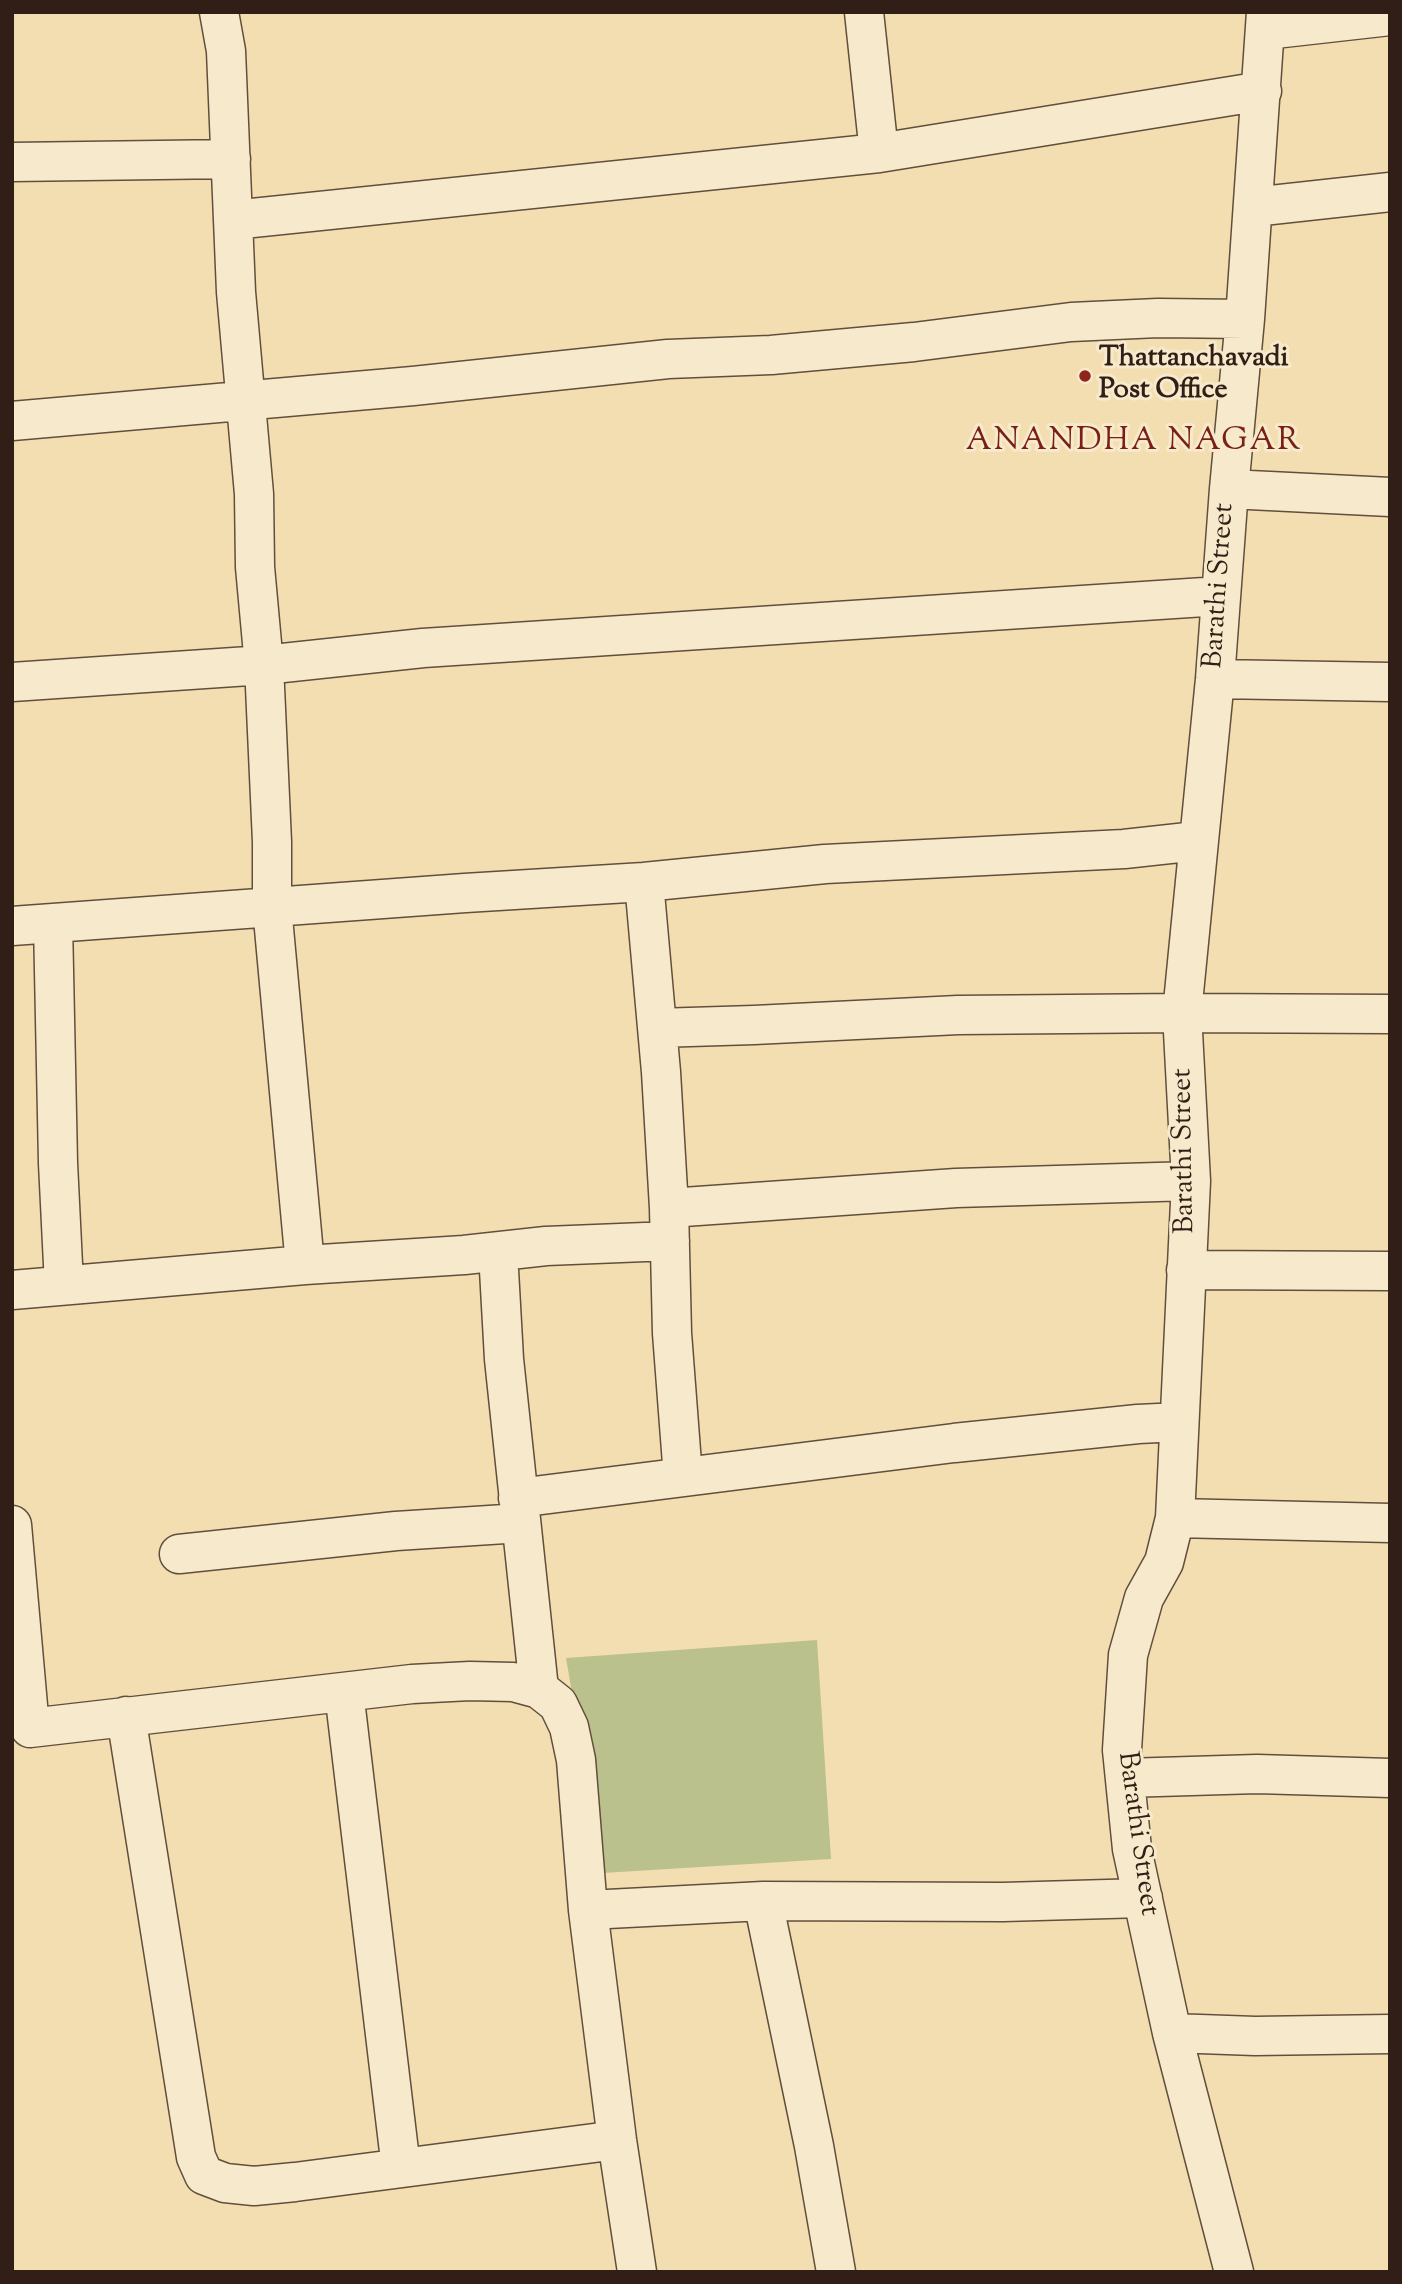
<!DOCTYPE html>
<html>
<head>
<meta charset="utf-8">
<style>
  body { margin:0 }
  #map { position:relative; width:1402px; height:2284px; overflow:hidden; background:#f3deb1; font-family:"Sorts Mill Goudy",serif }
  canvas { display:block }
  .frame { position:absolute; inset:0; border:14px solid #311e16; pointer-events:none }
</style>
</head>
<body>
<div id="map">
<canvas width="1402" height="2284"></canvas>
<div class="frame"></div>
</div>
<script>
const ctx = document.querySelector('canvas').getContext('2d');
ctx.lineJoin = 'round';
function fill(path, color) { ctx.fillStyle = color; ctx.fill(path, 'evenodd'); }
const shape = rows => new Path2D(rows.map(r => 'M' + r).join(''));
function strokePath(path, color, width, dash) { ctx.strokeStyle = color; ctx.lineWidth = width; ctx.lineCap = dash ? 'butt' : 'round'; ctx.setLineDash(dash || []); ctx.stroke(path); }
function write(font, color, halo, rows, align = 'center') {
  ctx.font = font + ' "Sorts Mill Goudy",serif'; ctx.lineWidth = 6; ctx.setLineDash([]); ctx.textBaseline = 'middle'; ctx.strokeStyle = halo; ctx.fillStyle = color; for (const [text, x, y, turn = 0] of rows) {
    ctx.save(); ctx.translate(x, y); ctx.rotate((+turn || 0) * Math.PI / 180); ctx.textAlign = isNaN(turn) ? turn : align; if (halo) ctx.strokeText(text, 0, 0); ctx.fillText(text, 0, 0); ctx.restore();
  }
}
fill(shape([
  [817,1640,831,1859,603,1873,566,1658]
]), '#bbc18c');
const minor = shape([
  [219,12,226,51,236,292,254,494,255,567,264,665,272,842,272,907,305,1265],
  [864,12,879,153],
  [1266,30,1390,16],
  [12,162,231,159],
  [1253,207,1390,192],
  [233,220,879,153,1262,91],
  [12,421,413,386,668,359,771,355,914,342,1071,322,1158,318,1245,319],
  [1229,489,1390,497],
  [1215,679,1390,682],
  [12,682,264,665,423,648,1220,596],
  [644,882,661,1072,669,1208,672,1333,683,1477],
  [53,923,58,1163,64,1285],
  [12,926,465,893,644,882,825,864,1124,849,1197,841],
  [657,1028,754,1025,958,1015,1182,1013,1390,1014],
  [669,1208,956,1188,1191,1181],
  [498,1252,504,1359,539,1689],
  [1186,1270,1390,1271],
  [12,1290,305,1265,464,1255,546,1246,670,1241],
  [518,1498,954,1443,1138,1424,1179,1422],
  [1175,1518,1390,1523],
  [12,1525,30,1728,412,1684,470,1681,513,1682,539,1689,558,1704,569,1727,576,1760,588,1910,617,2140,637,2272],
  [179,1554,396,1531,521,1523],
  [344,1692,401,2168],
  [126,1716,196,2157,204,2175,225,2183,254,2186,295,2182,617,2140],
  [1125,1778,1257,1774,1390,1778],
  [763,1901,814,2146,836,2272],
  [588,1910,763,1901,1003,1902,1143,1898],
  [1172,2033,1255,2036,1390,2034],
  [1234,2272,1172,2033,1132,1849,1122,1750,1128,1655,1144,1598,1164,1562,1175,1518,1191,1181,1182,1013,1215,679,1229,489,1245,319,1266,12]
]);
strokePath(minor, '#624e3d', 41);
strokePath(minor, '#f7eacc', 38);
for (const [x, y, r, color] of [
  [1085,376,7,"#8f2418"]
]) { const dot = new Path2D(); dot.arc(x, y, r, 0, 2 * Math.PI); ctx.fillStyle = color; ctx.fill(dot); strokePath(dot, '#f7eacc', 2.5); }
write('bold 28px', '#311e16', '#f7eacc', [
  ["Thattanchavadi",1099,360],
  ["Post Office",1099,392]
], 'left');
write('28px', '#311e16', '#f7eacc', [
  ["Barathi Street",1221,586,-86],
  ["Barathi Street",1186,1151,-91],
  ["Barathi Street",1136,1834,82]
]);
ctx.letterSpacing = '2px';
write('32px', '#7a1f14', '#f7eacc', [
  ["ANANDHA NAGAR",1134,444]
]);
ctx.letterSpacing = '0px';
</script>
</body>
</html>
